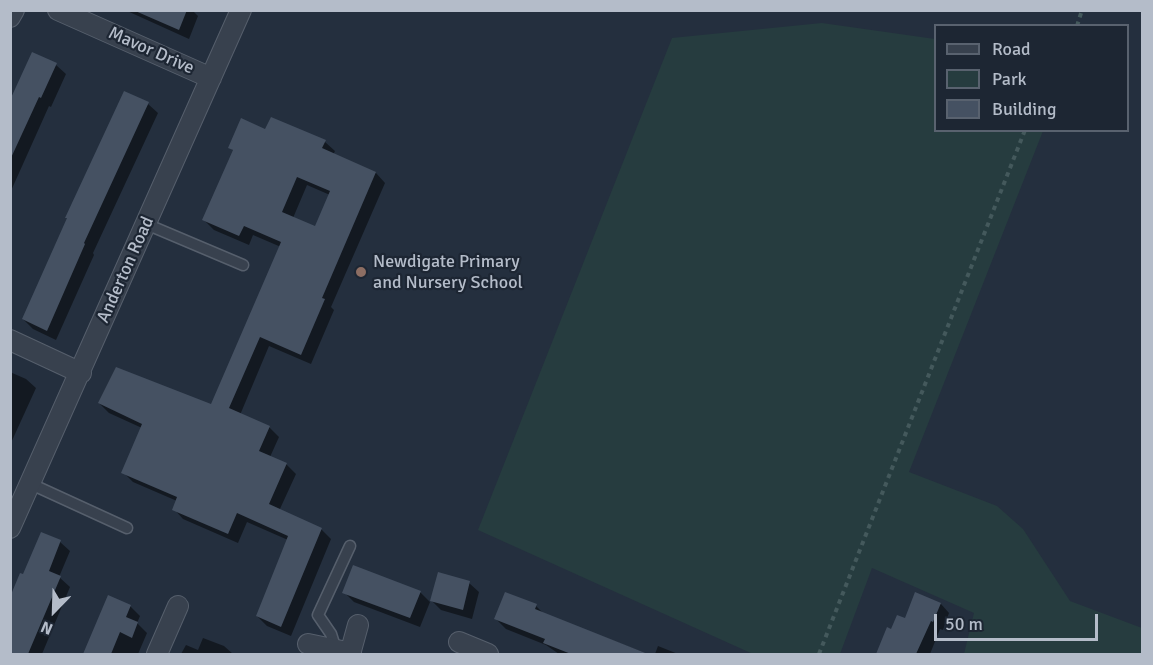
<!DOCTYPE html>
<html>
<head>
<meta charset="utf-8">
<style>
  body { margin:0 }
  #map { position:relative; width:1153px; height:665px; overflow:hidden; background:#242f3e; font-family:Signika,sans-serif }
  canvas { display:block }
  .frame { position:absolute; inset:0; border:12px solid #b4bcc9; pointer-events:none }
  .legend { position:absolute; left:934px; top:24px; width:195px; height:108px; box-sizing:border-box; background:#1d2633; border:2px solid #59626f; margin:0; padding:8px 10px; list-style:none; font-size:18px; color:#b4bcc9 }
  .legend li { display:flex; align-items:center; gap:12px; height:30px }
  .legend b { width:30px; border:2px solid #59626f }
  .north { position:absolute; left:24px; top:581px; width:60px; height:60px; -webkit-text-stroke:4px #1d2633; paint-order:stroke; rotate:203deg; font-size:16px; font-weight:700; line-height:24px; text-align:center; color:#b4bcc9 }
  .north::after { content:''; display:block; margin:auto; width:21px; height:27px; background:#b4bcc9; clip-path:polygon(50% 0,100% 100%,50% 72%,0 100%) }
  .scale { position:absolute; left:934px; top:614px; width:164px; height:27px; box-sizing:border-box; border:3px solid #b4bcc9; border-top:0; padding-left:8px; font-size:18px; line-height:21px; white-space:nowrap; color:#b4bcc9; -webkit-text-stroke:4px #1d2633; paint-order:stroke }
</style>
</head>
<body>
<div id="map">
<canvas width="1153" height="665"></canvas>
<div class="frame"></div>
<ul class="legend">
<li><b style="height:8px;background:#38414e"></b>Road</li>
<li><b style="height:16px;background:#263c3f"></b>Park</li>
<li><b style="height:16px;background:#455162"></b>Building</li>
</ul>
<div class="north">N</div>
<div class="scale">50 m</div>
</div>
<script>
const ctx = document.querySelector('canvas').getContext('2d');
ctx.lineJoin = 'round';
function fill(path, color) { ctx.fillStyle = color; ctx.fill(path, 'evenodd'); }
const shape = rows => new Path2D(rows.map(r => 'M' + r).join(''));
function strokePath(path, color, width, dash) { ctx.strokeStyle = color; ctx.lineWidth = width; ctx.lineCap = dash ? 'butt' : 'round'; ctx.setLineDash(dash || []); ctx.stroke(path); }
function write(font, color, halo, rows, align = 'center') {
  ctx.font = font + ' Signika,sans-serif'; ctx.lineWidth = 4.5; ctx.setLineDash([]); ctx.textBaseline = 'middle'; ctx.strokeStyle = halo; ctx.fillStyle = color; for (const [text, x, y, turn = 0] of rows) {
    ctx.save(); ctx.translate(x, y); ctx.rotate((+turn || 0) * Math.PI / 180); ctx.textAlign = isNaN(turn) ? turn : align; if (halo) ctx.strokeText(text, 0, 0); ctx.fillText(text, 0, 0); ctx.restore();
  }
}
fill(shape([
  [822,23,935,39,936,130,1043,131,909,472,997,506,1023,529,1070,601,1142,628,1142,654,964,654,974,613,872,568,840,654,753,654,478,530,672,38]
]), '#263c3f');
fill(shape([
  [125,10,192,10,198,16,189,39],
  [33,54,56,65,66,74,51,107,49,106,10,193,10,99,12,99],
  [148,104,158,113,93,253,94,255,56,340,33,329,23,319],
  [266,130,325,142,335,151,333,155,376,173,385,183,331,307,334,310,311,364,269,346,240,415,269,427,279,437,270,457,286,464,296,474,279,511,321,529,331,539,291,636,267,626,257,616,288,540,247,522,238,543,183,519,174,509,177,501,133,482,123,472,142,428,109,413,99,403,212,405,281,247,253,235,249,245,214,230,204,220,234,151,230,148],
  [307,185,330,195,316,228,293,218],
  [10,372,26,379,36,388,10,445],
  [60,542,70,551,59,577,70,587,42,654,10,654,10,601,24,576],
  [354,567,420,592,430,602,420,627,354,602,344,592],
  [469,583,479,592,472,619,441,610,431,600],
  [916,594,941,604,949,613,943,630,940,629,930,654,878,654,888,629,892,631,905,620],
  [109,597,130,606,140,616,137,623,147,633,138,654,85,654],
  [536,606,544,614,648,654,559,654,546,645,506,629,496,619],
  [203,638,224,646,233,654,181,654,186,645,198,650],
  [658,646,678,654,655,654]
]), '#0007');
fill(shape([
  [133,10,187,10,179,30],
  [32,52,57,63,41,98,39,97,10,160,10,100],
  [124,91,149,102,84,243,85,244,47,331,22,319,67,218,65,218],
  [271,117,326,140,322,148,376,172,322,298,325,299,301,355,260,337,229,408,270,426,259,451,287,463,269,504,322,528,281,627,256,616,288,536,237,513,228,534,172,510,177,497,121,473,142,424,98,403,116,367,211,404,281,242,244,226,239,236,202,220,233,150,228,148,241,118,265,129],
  [297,177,330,191,315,226,282,212],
  [41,532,61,540,49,571,61,576,28,654,10,654,10,597,20,573,23,574],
  [353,565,421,591,410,618,342,593],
  [438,572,470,581,463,610,430,601],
  [505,592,537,604,535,609,648,654,571,654,543,643,545,639,494,619],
  [915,592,941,603,933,622,931,621,916,654,876,654,887,627,891,629,897,615,905,618],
  [108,595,131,605,126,617,138,622,132,638,120,632,111,654,83,654]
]), '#455162');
const service = shape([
  [146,224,243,265],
  [31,484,127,528],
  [336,650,331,634,318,615,350,546]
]);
const minor = shape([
  [58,10,211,78],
  [10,17,14,10],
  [10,340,81,373],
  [10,528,241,10],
  [459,642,488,654],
  [308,644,351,653],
  [157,654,178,606],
  [350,654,358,625]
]);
strokePath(service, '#565f6c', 13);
strokePath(minor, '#565f6c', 22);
strokePath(shape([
  [1077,26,1082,10],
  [819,654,1025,130]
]), '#44595c', 4, [4.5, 4.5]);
strokePath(service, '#38414e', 10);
strokePath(minor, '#38414e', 20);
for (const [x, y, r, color] of [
  [361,272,6,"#8d6e63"]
]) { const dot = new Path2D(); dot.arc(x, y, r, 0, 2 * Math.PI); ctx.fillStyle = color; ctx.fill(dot); strokePath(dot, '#1d2633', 2); }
write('18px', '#b4bcc9', '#1d2633', [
  ["Mavor Drive",151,51,24],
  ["Anderton Road",126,270,-66]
]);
write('18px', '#b4bcc9', '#1d2633', [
  ["Newdigate Primary",373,262],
  ["and Nursery School",373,283]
], 'left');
</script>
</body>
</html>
